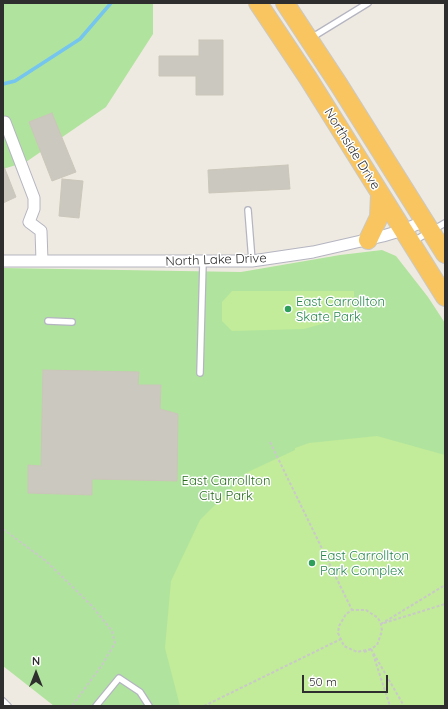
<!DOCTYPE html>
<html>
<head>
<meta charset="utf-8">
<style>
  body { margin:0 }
  #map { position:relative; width:448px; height:709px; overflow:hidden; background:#efeae1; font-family:Quicksand,sans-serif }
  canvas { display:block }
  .frame { position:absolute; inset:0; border:4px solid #2e2e2e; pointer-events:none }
  .north { position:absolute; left:16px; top:653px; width:40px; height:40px; -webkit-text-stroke:3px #fff; paint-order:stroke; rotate:0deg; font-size:11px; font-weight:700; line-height:16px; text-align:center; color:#2e2e2e }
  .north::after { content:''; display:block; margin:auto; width:14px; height:18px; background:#2e2e2e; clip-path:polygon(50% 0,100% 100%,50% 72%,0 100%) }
  .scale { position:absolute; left:302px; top:675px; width:86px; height:18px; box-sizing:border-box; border:2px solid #2e2e2e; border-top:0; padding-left:5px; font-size:12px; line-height:14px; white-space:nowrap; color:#2e2e2e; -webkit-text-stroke:3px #fff; paint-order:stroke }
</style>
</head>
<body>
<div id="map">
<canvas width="448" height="709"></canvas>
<div class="frame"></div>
<div class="north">N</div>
<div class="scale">50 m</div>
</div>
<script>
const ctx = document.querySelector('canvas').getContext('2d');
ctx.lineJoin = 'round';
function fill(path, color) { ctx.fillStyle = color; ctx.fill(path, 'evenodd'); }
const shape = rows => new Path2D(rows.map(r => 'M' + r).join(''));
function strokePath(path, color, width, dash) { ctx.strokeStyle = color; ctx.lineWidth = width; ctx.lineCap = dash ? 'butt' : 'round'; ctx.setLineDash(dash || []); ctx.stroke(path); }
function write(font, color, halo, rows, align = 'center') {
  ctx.font = font + ' Quicksand,sans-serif'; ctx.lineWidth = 3; ctx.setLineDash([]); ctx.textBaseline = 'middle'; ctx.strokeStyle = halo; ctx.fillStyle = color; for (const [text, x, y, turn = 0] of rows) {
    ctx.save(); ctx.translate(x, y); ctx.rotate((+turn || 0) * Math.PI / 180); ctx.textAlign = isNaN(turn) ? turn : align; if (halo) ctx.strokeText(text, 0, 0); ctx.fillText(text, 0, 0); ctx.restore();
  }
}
fill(shape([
  [3,3,153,3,153,34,106,107,26,162,3,169],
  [382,250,396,256,428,297,445,323,445,706,54,706,3,666,3,268,241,272,340,255]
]), '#b0e49e');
fill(shape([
  [232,291,354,291,354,315,304,329,232,331,222,321,222,302],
  [377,436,445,455,445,706,180,706,165,648,171,581,200,520,248,472,295,450,295,448,309,443]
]), '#c2eb9a');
strokePath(shape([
  [3,84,15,81,80,39,111,3]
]), '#75c5ef', 3.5);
const building = shape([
  [199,40,223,40,223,95,196,95,196,76,159,76,159,56,199,56,199,40],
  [52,113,76,172,52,181,29,122,52,113],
  [3,164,16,197,3,203,3,164],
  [288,165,290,189,209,193,208,170,288,165],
  [62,179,83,181,79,218,59,216,62,179],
  [43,370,139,372,138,385,161,385,160,409,178,414,177,481,92,479,92,495,28,493,28,465,41,466,43,370]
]);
fill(building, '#cbc8bf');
strokePath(building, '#cbc6ba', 1);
const service = shape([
  [311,38,368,3],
  [248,210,252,261],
  [412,242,445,223],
  [48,321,72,322],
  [200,373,203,262],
  [3,701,8,706],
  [96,706,119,678,140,692,149,706]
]);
const minor = shape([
  [5,122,34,198,34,209,29,222,41,231,42,261],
  [3,261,252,261,313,252,383,236,403,230,425,221]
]);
const trunk = shape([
  [258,3,308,78,445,297],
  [285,3,339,85,445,254],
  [368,240,379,217,380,194]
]);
strokePath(service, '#b4b5c1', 8);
strokePath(minor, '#b4b5c1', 13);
strokePath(trunk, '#c9c9c9', 20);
strokePath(shape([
  [270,442,352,610],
  [3,529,46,561,92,606,112,631,115,643,102,665,72,706],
  [384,623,445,604],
  [381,624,445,585],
  [371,649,404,706],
  [364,652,371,649,377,645,382,631,381,624,378,618,366,610,352,610,346,614,339,626,338,633,344,646,357,652,371,649],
  [373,654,390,706],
  [204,706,341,639]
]), '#c9c9c9', 2, [3, 2]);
strokePath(service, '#fff', 5.5);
strokePath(minor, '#fff', 11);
strokePath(trunk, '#f8c560', 18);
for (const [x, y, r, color] of [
  [288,309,4,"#2e9e5b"],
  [312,563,4,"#2e9e5b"]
]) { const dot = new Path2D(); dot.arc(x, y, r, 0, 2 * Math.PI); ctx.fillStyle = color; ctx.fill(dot); strokePath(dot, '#fff', 1.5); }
write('13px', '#2e2e2e', '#fff', [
  ["Northside Drive",352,149,58],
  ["North Lake Drive",216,260,-2]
]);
write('13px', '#27864d', '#fff', [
  ["East Carrollton",296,302],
  ["Skate Park",296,317],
  ["East Carrollton",320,556],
  ["Park Complex",320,571]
], 'left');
write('13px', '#266d1b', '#fff', [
  ["East Carrollton",226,481],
  ["City Park",226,496]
]);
</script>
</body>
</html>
